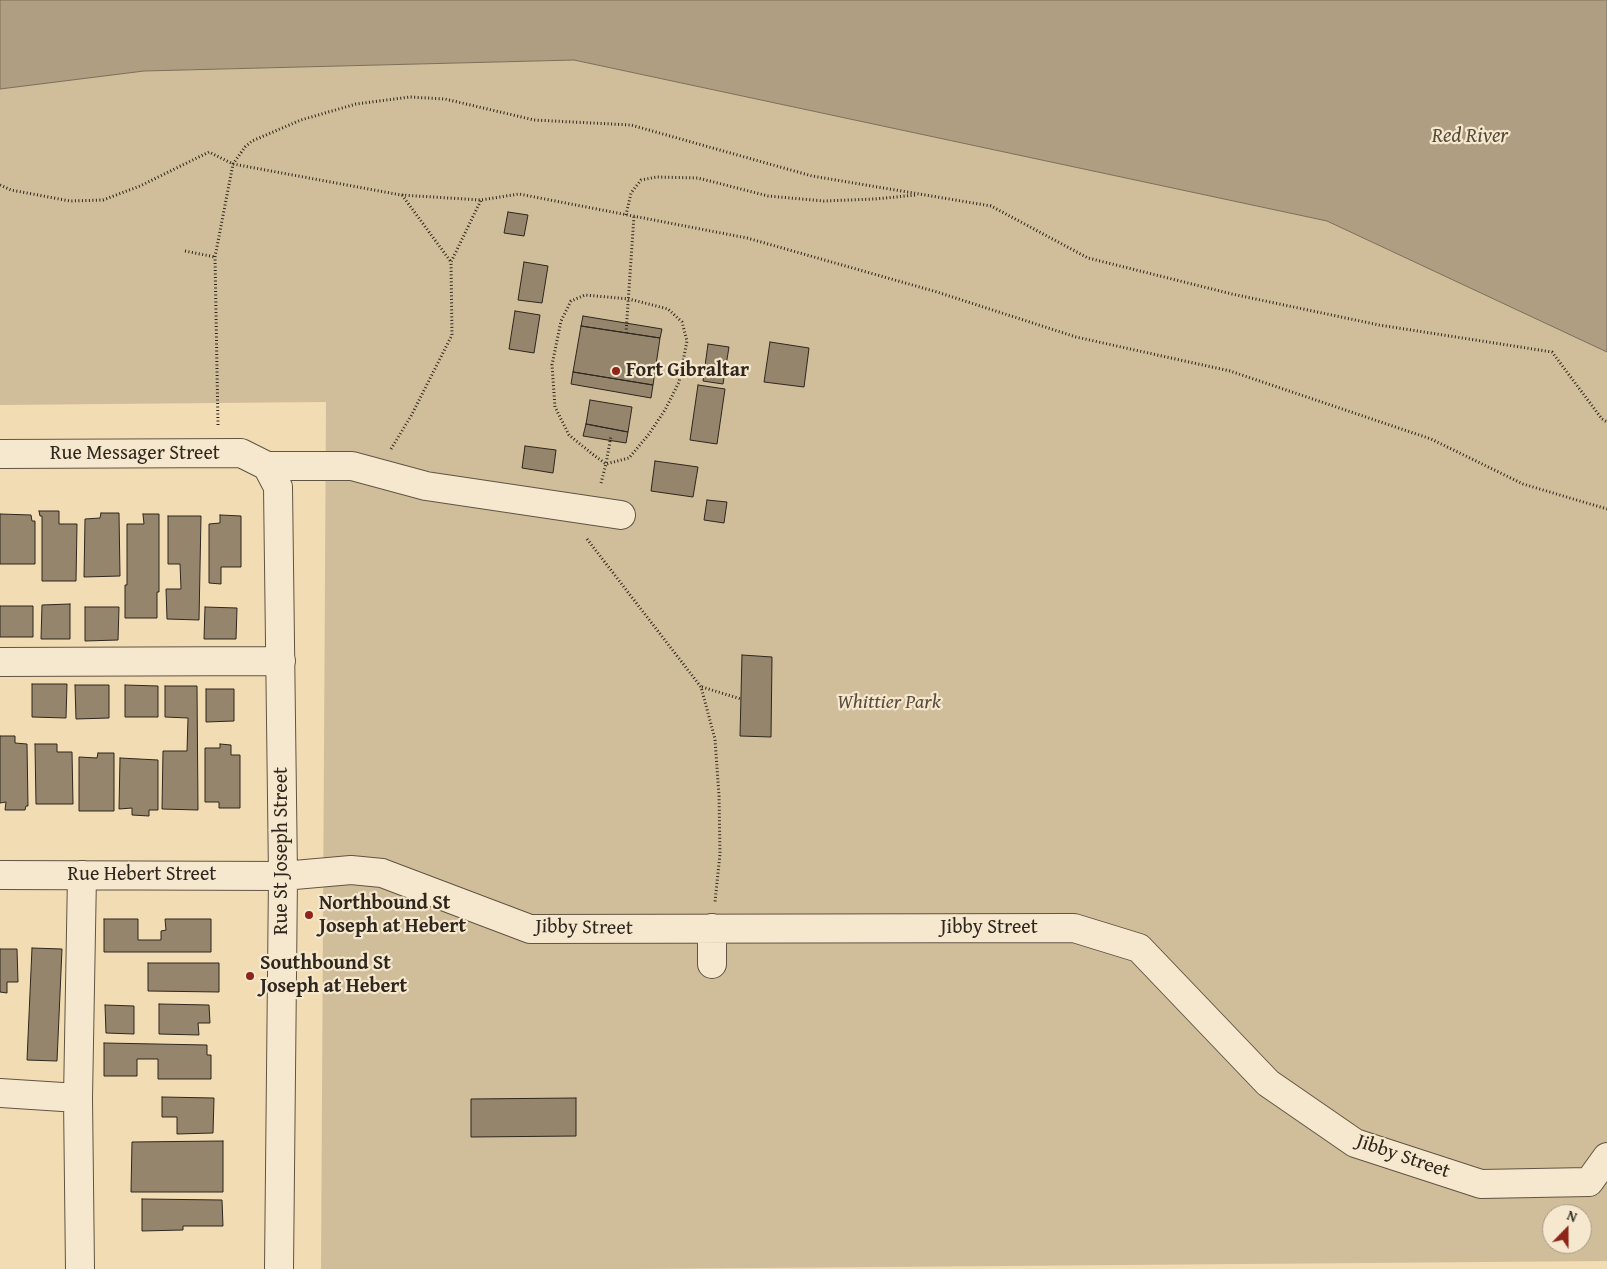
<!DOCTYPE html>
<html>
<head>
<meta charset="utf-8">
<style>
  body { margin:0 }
  #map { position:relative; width:1607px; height:1269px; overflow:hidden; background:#f1dcb4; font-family:"Gentium Book Plus",serif }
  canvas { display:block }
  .north { position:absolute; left:1542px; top:1204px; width:50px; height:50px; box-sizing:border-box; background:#f6e8ce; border:1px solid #a69b87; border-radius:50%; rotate:22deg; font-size:14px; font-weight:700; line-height:20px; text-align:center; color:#2f271d }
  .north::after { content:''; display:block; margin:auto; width:18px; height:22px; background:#8f2418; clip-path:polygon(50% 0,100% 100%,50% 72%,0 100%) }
</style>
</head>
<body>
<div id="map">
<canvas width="1607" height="1269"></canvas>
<div class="north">N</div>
</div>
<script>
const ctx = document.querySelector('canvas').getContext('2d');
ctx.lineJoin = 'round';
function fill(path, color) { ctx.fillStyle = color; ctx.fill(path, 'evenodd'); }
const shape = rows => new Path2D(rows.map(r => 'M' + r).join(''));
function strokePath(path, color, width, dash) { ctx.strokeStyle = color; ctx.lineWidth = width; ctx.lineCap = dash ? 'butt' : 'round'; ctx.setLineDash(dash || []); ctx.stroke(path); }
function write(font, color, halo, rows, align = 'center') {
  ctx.font = font + ' "Gentium Book Plus",serif'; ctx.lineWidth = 4.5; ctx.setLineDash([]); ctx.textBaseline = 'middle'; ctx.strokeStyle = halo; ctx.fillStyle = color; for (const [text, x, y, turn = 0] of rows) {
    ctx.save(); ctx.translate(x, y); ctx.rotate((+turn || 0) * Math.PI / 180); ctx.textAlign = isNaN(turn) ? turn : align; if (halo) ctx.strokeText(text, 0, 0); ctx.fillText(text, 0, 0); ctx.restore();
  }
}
fill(shape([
  [574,60,1327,221,1607,352,1607,1261,636,1269,321,1269,326,402,0,405,0,89,144,71],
  [1552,1214,1582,1214,1582,1244,1552,1244]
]), '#d0bd9a');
const water = shape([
  [0,0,1607,0,1607,352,1327,221,574,60,144,71,0,89,0,0]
]);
fill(water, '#af9e81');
strokePath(water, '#7c6e59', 1);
const building = shape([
  [508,212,528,215,524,236,504,233,508,212],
  [524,262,548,266,542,303,518,300,524,262],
  [515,311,540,315,534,353,509,349,515,311],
  [583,316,662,329,660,338,581,326,583,316],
  [581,326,660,338,653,385,573,372,581,326],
  [770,342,809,348,804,387,764,382,770,342],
  [708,344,729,347,723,384,703,381,708,344],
  [573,372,653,385,651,398,571,384,573,372],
  [698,385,725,389,717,444,690,440,698,385],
  [590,400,632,407,628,432,586,424,590,400],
  [586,424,628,432,626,443,583,436,586,424],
  [525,446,556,450,553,473,522,468,525,446],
  [655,461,698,467,693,497,651,491,655,461],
  [707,500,727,502,724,523,704,520,707,500],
  [39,511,59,511,59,524,77,524,76,581,42,581,42,516,40,516,39,511],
  [101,513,119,513,120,576,84,577,85,519,100,518,101,513],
  [0,514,31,515,32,521,35,521,35,564,0,564,0,514],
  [143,514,159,514,159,592,157,592,157,618,125,618,125,585,127,585,127,524,144,524,143,514],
  [220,515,241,516,241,567,221,567,221,584,209,583,209,524,220,523,220,515],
  [168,516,201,516,199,620,167,619,166,589,181,589,180,564,168,564,168,516],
  [70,604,70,639,41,639,42,605,70,604],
  [0,606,33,606,33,637,0,637,0,606],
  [85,607,119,607,118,640,85,641,85,607],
  [205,607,237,608,236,639,204,639,205,607],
  [742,655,772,657,771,737,740,736,742,655],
  [32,684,67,684,66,718,32,717,32,684],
  [75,685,109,685,109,718,76,719,75,685],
  [125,685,158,686,158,717,125,717,125,685],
  [165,686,197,686,198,810,162,809,163,751,187,751,188,718,165,717,165,686],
  [206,689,234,689,234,721,206,722,206,689],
  [0,736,15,736,15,743,27,744,28,806,26,806,25,810,5,810,6,802,0,803,0,736],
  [35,744,57,744,57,752,72,752,73,804,36,804,35,744],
  [220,744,231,745,231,755,240,755,240,808,219,808,219,802,205,802,205,748,220,748,220,744],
  [98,753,114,753,114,811,79,811,79,757,97,758,98,753],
  [120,758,158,760,158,810,149,810,149,816,132,815,132,808,119,809,120,758],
  [104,919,138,919,138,940,161,940,161,931,166,930,165,919,211,919,211,952,104,952,104,919],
  [32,948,62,949,57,1061,27,1060,32,948],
  [0,949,17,949,18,982,7,982,7,993,0,992,0,949],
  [148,963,219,963,219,992,148,991,148,963],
  [159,1004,209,1005,210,1023,198,1023,199,1035,159,1034,159,1004],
  [105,1005,134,1006,134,1034,106,1033,105,1005],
  [104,1043,207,1045,207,1055,211,1055,211,1079,158,1079,158,1059,137,1059,137,1076,104,1076,104,1043],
  [162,1097,214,1098,213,1133,177,1134,177,1117,162,1117,162,1097],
  [576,1098,576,1136,471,1137,471,1099,576,1098],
  [223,1141,223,1192,131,1192,132,1142,223,1141],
  [142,1199,222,1200,223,1226,183,1226,183,1230,142,1231,142,1199]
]);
fill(building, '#94856c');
strokePath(building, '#2f271d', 1);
const minor = shape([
  [0,454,241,453,267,466,352,466,426,486,621,515],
  [267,466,278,487,283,876,279,1269],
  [0,662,281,661],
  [0,875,283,876,351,870,382,873,530,929,1074,928,1139,948,1268,1083,1355,1143,1481,1184,1589,1182,1607,1157],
  [712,964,712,928],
  [0,1093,78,1098],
  [80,1269,78,1098,82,875]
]);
strokePath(minor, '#605443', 30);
strokePath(shape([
  [0,185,11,190,70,201,103,200,140,186,209,152,233,164,401,195,481,200,519,194,747,238,937,292,1076,337,1230,371,1431,439,1523,484,1607,509],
  [402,195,451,262],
  [626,215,631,193,641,180,657,177,698,178,768,196,824,201,875,199,916,195],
  [185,251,215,257],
  [626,333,634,216],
  [218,425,215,257,233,164,245,147,252,141,301,120,356,104,410,97,445,99,534,120,631,125,812,176,991,206,1088,258,1232,294,1379,325,1552,352,1602,419,1607,422],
  [391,449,411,416,452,335,451,262,481,200],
  [601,483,606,464,591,453,569,435,555,407,552,365,561,321,571,301,585,295,629,299,668,309,682,322,687,341,679,382,665,410,649,434,629,458,606,464,611,436],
  [587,539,701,687,715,739,719,796,720,854,715,902],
  [702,687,741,699]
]), '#2f271d', 3, [1, 2.5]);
strokePath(minor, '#f6e8ce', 28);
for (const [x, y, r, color] of [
  [616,371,5,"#8f2418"],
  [309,915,5,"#8f2418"],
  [250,976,5,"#8f2418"]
]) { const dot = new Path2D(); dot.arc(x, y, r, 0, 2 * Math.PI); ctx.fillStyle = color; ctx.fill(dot); strokePath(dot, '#f6e8ce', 2); }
write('bold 20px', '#2f271d', '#f6e8ce', [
  ["Fort Gibraltar",626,371],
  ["Northbound St",319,904],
  ["Joseph at Hebert",319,927],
  ["Southbound St",260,964],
  ["Joseph at Hebert",260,987]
], 'left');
write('20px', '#2f271d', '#f6e8ce', [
  ["Rue Messager Street",135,454],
  ["Rue St Joseph Street",282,851,-90],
  ["Rue Hebert Street",142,875],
  ["Jibby Street",584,928,1],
  ["Jibby Street",989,928],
  ["Jibby Street",1403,1157,19]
]);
write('italic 20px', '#574c3c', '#f6e8ce', [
  ["Whittier Park",889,703]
]);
write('italic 21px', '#554b3b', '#f6e8ce', [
  ["Red River",1470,137]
]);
</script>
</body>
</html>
